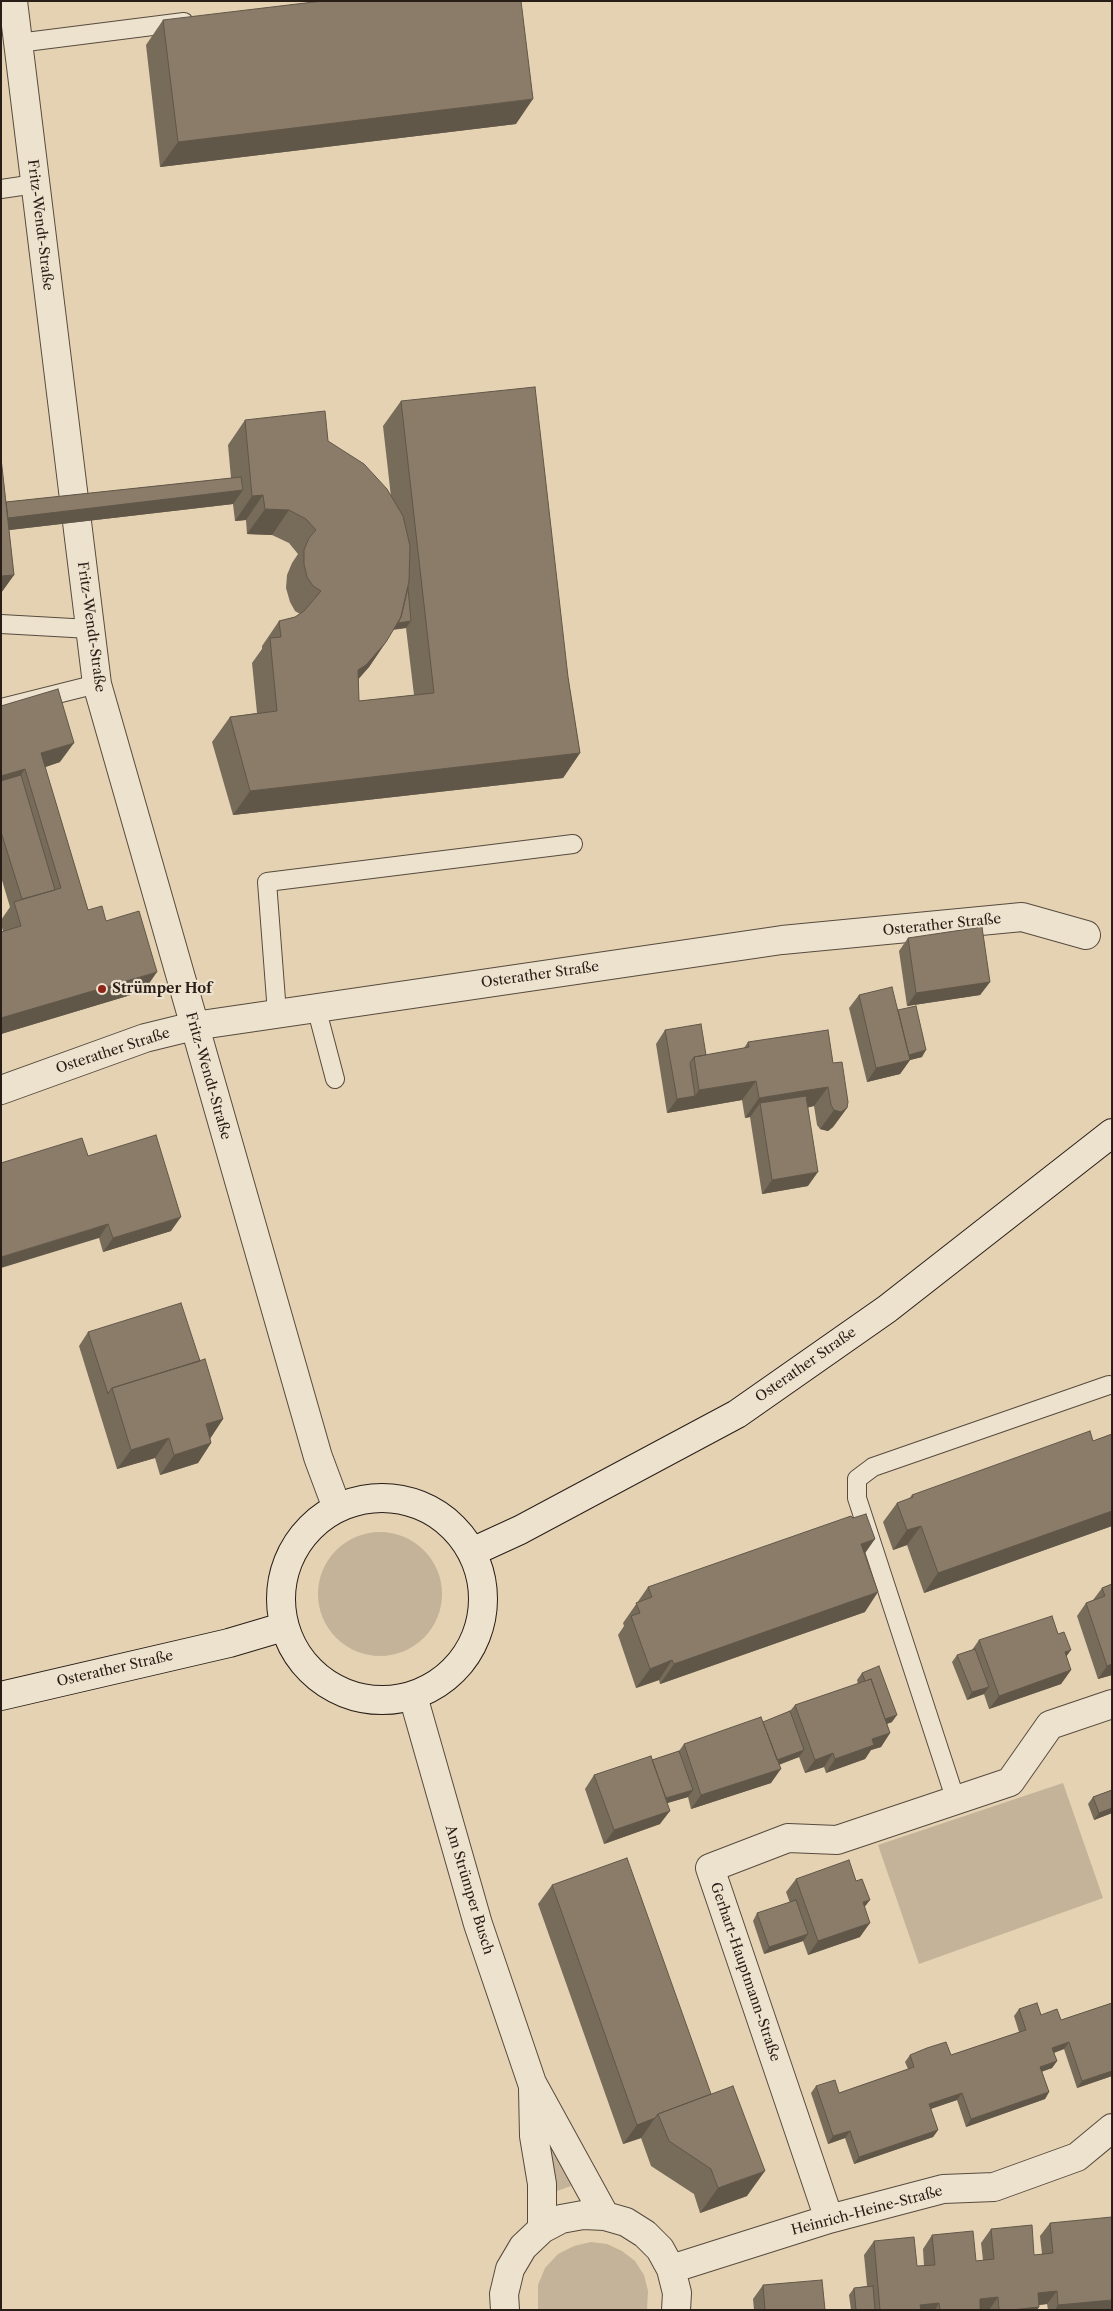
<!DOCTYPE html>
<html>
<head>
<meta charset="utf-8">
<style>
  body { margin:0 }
  #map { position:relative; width:1113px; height:2311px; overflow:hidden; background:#e4d2b3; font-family:"Libre Caslon Text",serif }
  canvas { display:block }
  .frame { position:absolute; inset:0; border:2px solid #281e17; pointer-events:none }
</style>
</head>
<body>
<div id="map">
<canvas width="1113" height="2311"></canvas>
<div class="frame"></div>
</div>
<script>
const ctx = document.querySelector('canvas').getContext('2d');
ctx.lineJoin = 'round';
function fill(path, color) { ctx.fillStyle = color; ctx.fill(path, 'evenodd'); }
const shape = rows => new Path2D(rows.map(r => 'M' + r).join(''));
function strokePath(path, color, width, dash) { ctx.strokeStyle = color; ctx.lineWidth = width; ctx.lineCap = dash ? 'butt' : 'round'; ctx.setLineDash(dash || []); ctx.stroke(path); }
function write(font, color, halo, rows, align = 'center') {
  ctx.font = font + ' "Libre Caslon Text",serif'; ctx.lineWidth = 4.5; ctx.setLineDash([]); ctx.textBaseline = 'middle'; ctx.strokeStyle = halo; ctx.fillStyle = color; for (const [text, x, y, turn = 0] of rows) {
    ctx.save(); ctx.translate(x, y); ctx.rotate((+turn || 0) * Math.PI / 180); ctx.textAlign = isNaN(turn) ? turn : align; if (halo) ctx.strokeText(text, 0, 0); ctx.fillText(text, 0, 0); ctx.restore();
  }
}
fill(shape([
  '318 1594a62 62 0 1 1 124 0a62 62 0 1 1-124 0Z',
  [1063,1783,1103,1898,919,1964,878,1845],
  [552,2131,571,2186,557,2191,542,2134],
  [591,2242,607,2244,622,2251,635,2261,644,2275,648,2291,647,2310,538,2310,538,2285,545,2268,558,2254,574,2246]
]), '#c4b398');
const lane = shape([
  [18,43,184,22],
  [1,189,35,184],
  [1,624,90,629],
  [1,708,97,684],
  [316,1007,335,1079],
  [277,1013,267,882,573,844],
  [956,1801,857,1498,857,1479,873,1467,1109,1385]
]);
const street = shape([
  [13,1,75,507],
  [77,522,97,684,318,1457,337,1508],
  [1,1090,145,1038,194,1026,782,940,1022,917,1086,935],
  [413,1696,478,1924,532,2083,605,2216],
  [533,2089,534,2136,542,2184,542,2229],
  [829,2219,710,1868,788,1838,837,1840,1010,1782,1050,1725,1112,1704],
  [671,2269,829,2219,943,2189,994,2187,1077,2157,1112,2128],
  [505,2310,504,2294,510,2269,523,2247,542,2229,561,2219,583,2215,605,2216,626,2222,645,2234,660,2249,671,2269,677,2293,676,2310]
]);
const secondary = shape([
  '281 1599a101 101 0 1 1 202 0a101 101 0 1 1-202 0Z',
  [472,1552,520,1530,737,1414,887,1309,1112,1133],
  [1,1696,229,1643,283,1627]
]);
strokePath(lane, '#574b3e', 20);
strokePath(street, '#574b3e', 30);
strokePath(secondary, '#281e17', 30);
strokePath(lane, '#ede2ce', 18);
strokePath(street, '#ede2ce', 28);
strokePath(secondary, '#ede2ce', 28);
fill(shape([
  [163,20,516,124,160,167,146,45],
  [401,401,568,677,580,753,563,778,233,815,212,742,230,717,257,713,252,663,262,649,262,646,279,621,295,617,300,614,295,611,290,602,286,588,287,575,292,563,298,554,289,543,272,535,247,534,246,520,235,521,233,504,9,530,14,575,1,593,1,458,6,502,231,478,228,445,245,420,328,441,391,497,383,426],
  [406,628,414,695,359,701,358,679,369,667,386,642,393,630],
  [1,706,60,762,45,767,88,910,106,921,144,991,1,1034,1,932,3,931,1,924,1,920,10,907,1,877],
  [908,938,990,982,980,995,907,1006,899,951],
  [859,995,898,1010,922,1057,910,1060,900,1074,867,1082,849,1008],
  [665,1030,706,1055,744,1048,748,1042,833,1063,847,1108,833,1127,828,1131,820,1129,817,1125,814,1106,807,1108,808,1186,762,1194,750,1117,745,1118,742,1100,667,1113,656,1044],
  [88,1156,171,1231,103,1252,99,1238],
  [88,1332,200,1361,223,1419,210,1438,211,1443,198,1463,160,1475,155,1458,117,1469,79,1346],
  [1112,1434,1112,1526,924,1593,907,1545,893,1550,883,1522,897,1503,909,1499,912,1495,1093,1441],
  [864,1554,865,1612,660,1684,659,1680,636,1688,618,1635,624,1626,623,1623,648,1587],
  [1112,1584,1112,1675,1098,1679,1077,1616,1086,1603,1093,1600,1102,1588],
  [979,1640,1066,1656,1071,1670,1061,1684,989,1709,984,1694,967,1700,952,1662,957,1655,972,1650],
  [862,1673,892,1722,887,1724,890,1733,881,1747,871,1750,865,1759,826,1773,824,1767,805,1773,799,1757,779,1765,771,1783,691,1809,688,1797,667,1803,660,1824,604,1844,585,1789,594,1775,652,1760,679,1751,684,1744,763,1722,790,1711,795,1705,858,1684,857,1680],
  [1112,1790,1112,1813,1094,1820,1088,1804,1093,1797],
  [796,1879,864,1907,860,1937,808,1955,803,1941,764,1954,753,1921,757,1913,790,1903,786,1892],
  [552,1885,747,2196,700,2213,694,2194,651,2166,641,2138,623,2144,538,1904],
  [1112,2003,1112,2076,1077,2088,1064,2049,1054,2053,1057,2061,1052,2068,1042,2071,1049,2092,1045,2099,966,2127,957,2100,931,2109,938,2130,933,2137,854,2164,845,2138,828,2144,811,2093,816,2086,839,2093,908,2069,905,2062,910,2055,951,2055,1019,2032,1014,2016,1019,2009,1061,2020],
  [1050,2223,1112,2310,1048,2310,1047,2304,1039,2305,1037,2310,851,2310,849,2295,854,2288,867,2286,864,2255,874,2241,917,2266,924,2266,923,2249,932,2235,976,2261,983,2260,981,2243,991,2229,1034,2255,1042,2254,1040,2236],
  [763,2285,825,2310,754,2310,753,2299]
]), '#776b59');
fill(shape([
  [533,99,516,124,160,167,178,142],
  [243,490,233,504,1,531,1,518],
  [263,495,246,520,235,521,252,496],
  [265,509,289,510,272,535,247,534],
  [14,575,1,593,1,576],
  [411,621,406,628,387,630,392,623],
  [386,642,369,667,349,690,358,670],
  [74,743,60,762,28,773,41,753],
  [580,753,563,778,233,815,250,791],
  [25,769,11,789,1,792,1,776],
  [157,972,144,991,1,1034,1,1018],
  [990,982,980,995,907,1006,916,993],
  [926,1050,922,1057,910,1060,900,1074,867,1082,876,1068,903,1056],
  [756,1081,742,1100,667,1113,677,1099,695,1096,699,1090],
  [828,1087,814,1106,762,1115,760,1103,750,1117,745,1118,759,1098],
  [847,1108,833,1127,828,1131,820,1129,834,1110],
  [818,1172,808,1186,762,1194,772,1180],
  [181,1217,171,1231,103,1252,113,1238],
  [108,1224,99,1238,1,1268,1,1257],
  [223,1419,210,1439,206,1424],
  [169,1438,155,1458,117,1469,131,1450],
  [211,1443,198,1463,160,1475,174,1455],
  [1112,1511,1112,1526,924,1593,938,1573],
  [921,1526,907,1545,893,1550,907,1530],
  [875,1539,861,1559,861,1544],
  [878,1592,865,1612,660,1684,674,1664],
  [1071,1650,1061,1664,1065,1652],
  [672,1660,659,1680,636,1688,650,1669],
  [1112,1664,1112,1675,1098,1679,1107,1666],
  [1071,1670,1061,1684,989,1709,999,1696],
  [989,1687,984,1694,967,1700,972,1692],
  [897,1715,892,1722,874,1728,879,1721],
  [890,1733,881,1747,871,1750,865,1759,826,1773,835,1759,872,1739],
  [804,1750,799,1757,766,1769,771,1762],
  [833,1753,824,1767,805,1773,815,1760],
  [781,1769,771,1783,691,1809,701,1795],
  [693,1790,688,1797,654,1807,659,1800],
  [1112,1808,1112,1813,1094,1820,1099,1813],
  [670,1811,660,1824,604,1844,614,1830],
  [870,1900,860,1913,863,1902],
  [870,1923,860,1937,808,1955,818,1941],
  [808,1934,803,1941,764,1954,769,1947],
  [1069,2042,1064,2049,1047,2055,1052,2048],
  [1057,2061,1052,2068,1036,2074,1040,2067],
  [1112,2071,1112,2076,1077,2088,1082,2081],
  [1049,2092,1045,2099,966,2127,971,2119],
  [962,2093,957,2100,924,2111,929,2104],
  [655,2118,641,2138,623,2144,637,2125],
  [938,2130,933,2137,854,2164,859,2157],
  [850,2131,845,2138,828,2144,833,2136],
  [765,2171,747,2196,700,2213,718,2188],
  [1057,2291,1047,2304,1029,2306,1038,2293],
  [998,2297,989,2310,972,2310,980,2299],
  [1112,2300,1112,2310,1055,2310,1058,2305],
  [939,2303,935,2310,917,2310,920,2305],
  [1039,2307,1037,2310,1011,2310]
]), '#615749');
const building = shape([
  [322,1,521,1,533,99,178,142,163,20,322,1],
  [535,387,568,677,580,753,250,791,230,717,277,711,270,638,281,637,279,621,295,617,304,611,321,591,313,586,307,577,304,564,304,550,309,538,316,530,306,519,289,510,265,509,263,495,252,496,245,420,325,411,328,441,364,464,387,489,403,516,410,546,409,581,401,617,386,642,366,665,358,670,359,701,434,693,401,401,535,387],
  [1,458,14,575,1,576,1,458],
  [241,477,243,490,8,518,6,502,241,477],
  [408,588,411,621,398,623,401,617,408,588],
  [58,689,74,743,41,753,88,910,102,906,106,921,139,911,157,972,1,1018,1,932,21,926,14,902,61,888,25,769,1,776,1,706,58,689],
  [21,775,55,890,22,899,1,832,1,781,21,775],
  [982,927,990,982,916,993,908,938,982,927],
  [892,987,910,1060,876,1068,859,995,892,987],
  [916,1006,926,1050,909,1055,898,1010,916,1006],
  [701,1024,706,1055,694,1057,690,1063,695,1096,677,1099,665,1030,701,1024],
  [828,1030,833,1063,842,1062,848,1102,847,1108,841,1112,834,1110,831,1105,828,1087,759,1098,756,1081,699,1090,694,1057,749,1047,748,1042,828,1030],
  [806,1096,818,1172,772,1180,760,1103,806,1096],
  [156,1135,181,1217,113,1238,108,1224,1,1257,1,1163,82,1138,88,1156,156,1135],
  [181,1303,200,1361,112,1388,108,1394,88,1332,181,1303],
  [205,1359,223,1419,206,1424,211,1443,174,1455,169,1438,131,1450,112,1388,205,1359],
  [1090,1431,1093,1441,1112,1434,1112,1511,938,1573,921,1526,907,1530,897,1503,913,1497,912,1495,1090,1431],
  [866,1514,875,1539,861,1544,878,1592,674,1664,672,1660,650,1669,631,1616,640,1613,636,1603,652,1597,648,1587,851,1516,853,1518,866,1514],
  [1112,1584,1112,1664,1107,1666,1086,1603,1105,1596,1102,1588,1112,1584],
  [1052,1616,1058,1634,1064,1632,1071,1650,1065,1652,1071,1670,999,1696,979,1640,1052,1616],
  [975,1649,989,1687,972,1692,957,1655,975,1649],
  [879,1666,897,1715,885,1719,871,1679,865,1681,862,1673,879,1666],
  [871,1679,890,1733,872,1739,874,1745,835,1759,833,1753,815,1760,795,1705,871,1679],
  [790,1711,804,1750,777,1760,763,1722,790,1711],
  [761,1717,781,1769,701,1795,684,1744,761,1717],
  [679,1751,693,1790,666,1798,652,1760,679,1751],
  [651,1756,670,1811,614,1830,594,1775,651,1756],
  [1112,1790,1112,1808,1099,1813,1093,1797,1112,1790],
  [627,1858,711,2094,658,2114,655,2118,637,2125,552,1885,627,1858],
  [849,1860,856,1881,862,1879,870,1900,863,1902,870,1923,818,1941,796,1879,849,1860],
  [796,1900,808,1934,769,1947,757,1913,796,1900],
  [1037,2003,1041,2015,1057,2009,1061,2020,1112,2003,1112,2071,1082,2081,1069,2042,1052,2048,1057,2061,1040,2067,1049,2092,971,2119,962,2093,929,2104,938,2130,859,2157,850,2131,833,2136,816,2086,835,2080,839,2093,914,2067,910,2055,927,2048,946,2042,951,2055,1026,2030,1019,2009,1037,2003],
  [733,2086,765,2171,718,2188,711,2169,669,2141,658,2114,733,2086],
  [1112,2217,1112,2300,1058,2305,1057,2291,1038,2293,1039,2307,1011,2310,999,2310,998,2297,980,2299,980,2310,940,2310,939,2303,920,2305,921,2310,880,2310,874,2241,914,2237,917,2266,935,2265,932,2235,973,2231,976,2261,994,2259,991,2229,1032,2225,1034,2255,1053,2253,1050,2223,1112,2217],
  [822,2280,825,2310,765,2310,763,2285,822,2280],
  [873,2286,875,2310,856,2310,854,2288,873,2286]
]);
fill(building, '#8a7c68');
strokePath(building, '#615749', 1);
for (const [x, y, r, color] of [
  [102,989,5,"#8f2418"]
]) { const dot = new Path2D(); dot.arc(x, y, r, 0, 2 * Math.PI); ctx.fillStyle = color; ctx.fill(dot); strokePath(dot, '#ede2ce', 2); }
write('14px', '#281e17', '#ede2ce', [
  ["Fritz-Wendt-Straße",40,225,83],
  ["Fritz-Wendt-Straße",91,627,82],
  ["Osterather Straße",942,925,-6],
  ["Osterather Straße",540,975,-8],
  ["Osterather Straße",113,1051,-18],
  ["Fritz-Wendt-Straße",208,1076,74],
  ["Osterather Straße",806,1365,-35],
  ["Osterather Straße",115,1669,-13],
  ["Am Strümper Busch",469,1890,73],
  ["Gerhart-Hauptmann-Straße",745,1972,71],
  ["Heinrich-Heine-Straße",867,2211,-15]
]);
write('bold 14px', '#281e17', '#ede2ce', [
  ["Strümper Hof",112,989]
], 'left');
</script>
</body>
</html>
